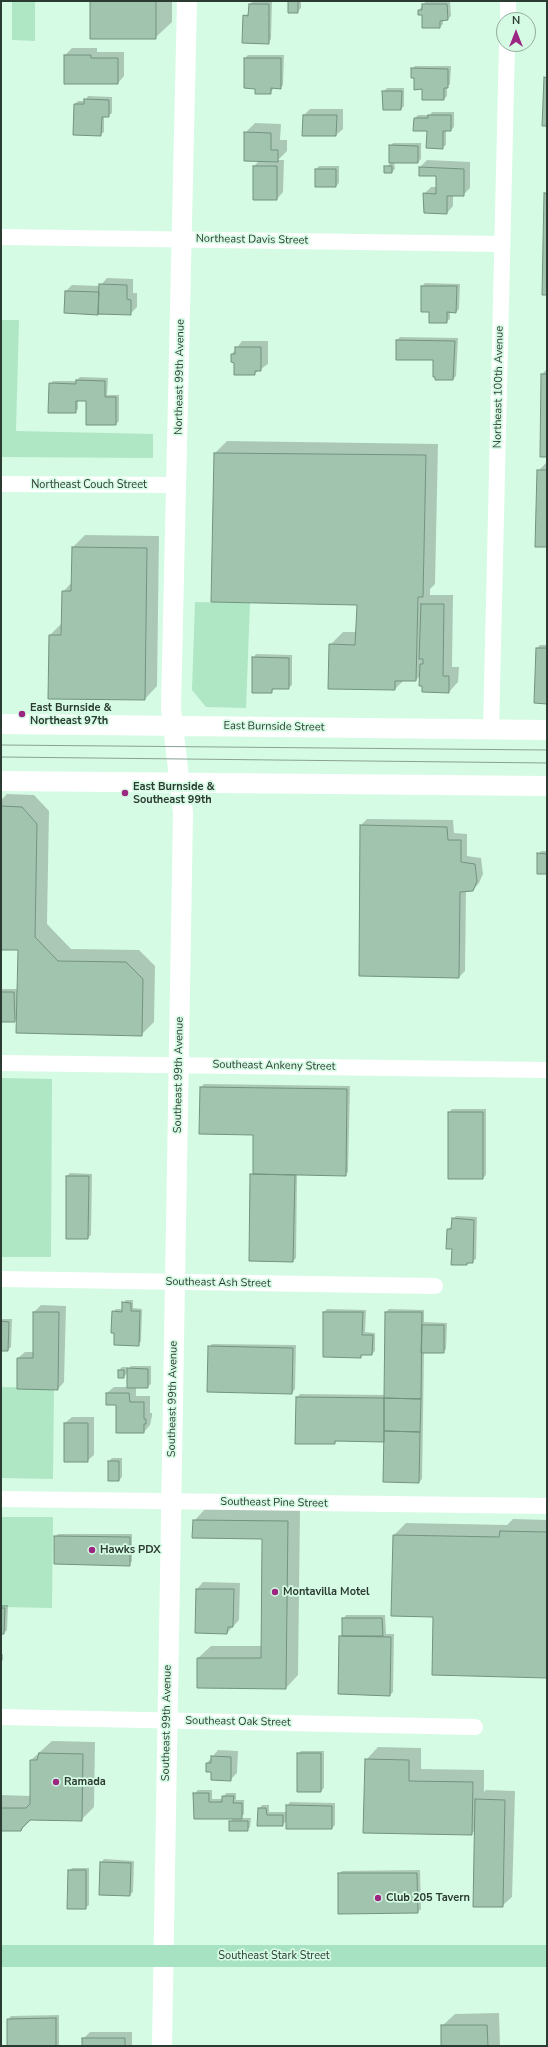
<!DOCTYPE html>
<html>
<head>
<meta charset="utf-8">
<style>
  body { margin:0 }
  #map { position:relative; width:548px; height:2047px; overflow:hidden; background:#d6fbe4; font-family:"Nunito Sans",sans-serif }
  canvas { display:block }
  .frame { position:absolute; inset:0; border:2px solid #2c3b32; pointer-events:none }
  .north { position:absolute; left:496px; top:12px; width:40px; height:40px; box-sizing:border-box; background:#d6fbe4; border:1px solid #92ae9d; border-radius:50%; rotate:0deg; font-size:11px; font-weight:700; line-height:16px; text-align:center; color:#2c3b32 }
  .north::after { content:''; display:block; margin:auto; width:14px; height:18px; background:#9b2782; clip-path:polygon(50% 0,100% 100%,50% 72%,0 100%) }
</style>
</head>
<body>
<div id="map">
<canvas width="548" height="2047"></canvas>
<div class="frame"></div>
<div class="north">N</div>
</div>
<script>
const ctx = document.querySelector('canvas').getContext('2d');
ctx.lineJoin = 'round';
function fill(path, color) { ctx.fillStyle = color; ctx.fill(path, 'evenodd'); }
const shape = rows => new Path2D(rows.map(r => 'M' + r).join(''));
function strokePath(path, color, width, dash) { ctx.strokeStyle = color; ctx.lineWidth = width; ctx.lineCap = dash ? 'butt' : 'round'; ctx.setLineDash(dash || []); ctx.stroke(path); }
function write(font, color, halo, rows, align = 'center') {
  ctx.font = font + ' "Nunito Sans",sans-serif'; ctx.lineWidth = 3.5; ctx.setLineDash([]); ctx.textBaseline = 'middle'; ctx.strokeStyle = halo; ctx.fillStyle = color; for (const [text, x, y, turn = 0] of rows) {
    ctx.save(); ctx.translate(x, y); ctx.rotate((+turn || 0) * Math.PI / 180); ctx.textAlign = isNaN(turn) ? turn : align; if (halo) ctx.strokeText(text, 0, 0); ctx.fillText(text, 0, 0); ctx.restore();
  }
}
fill(shape([
  [12,1,35,1,35,41,12,40],
  [1,320,19,320,16,431,153,434,153,458,1,457],
  [195,602,250,603,246,708,206,707,192,690],
  [1,1078,52,1079,51,1257,1,1257],
  [1,1387,54,1388,53,1479,1,1478],
  [1,1517,53,1517,52,1608,1,1607]
]), '#afe6c4');
fill(shape([
  [91,1,172,1,172,22,155,38],
  [253,1,272,1,271,39,268,43,244,16,249,13,250,4],
  [289,1,301,1,301,8,297,12],
  [426,1,450,1,451,16,448,19,443,20,443,24,440,27,423,27,423,14,419,10],
  [72,48,97,48,97,52,124,52,124,76,118,83,65,83,65,55],
  [248,55,284,55,283,85,280,88,274,88,270,93,256,88,245,58],
  [415,66,451,66,450,84,447,87,447,96,444,99,423,88,415,77,412,69],
  [387,88,404,88,404,106,401,109,383,92],
  [88,96,112,97,112,113,108,116,104,116,104,132,100,135,75,104,78,101,85,101],
  [310,109,343,109,343,129,336,135,304,115],
  [432,112,454,112,454,127,451,130,446,130,446,145,442,148,428,130,415,118,418,115,430,115],
  [255,123,281,124,280,140,287,140,287,151,278,160,284,160,283,192,277,199,254,166,260,160,245,133],
  [393,143,421,143,421,159,418,162,394,162,395,169,392,172,385,167,390,164,390,146],
  [427,160,470,162,470,188,463,195,453,195,453,206,447,213,424,194,431,187,437,187,437,175,420,167],
  [319,166,339,166,339,183,336,186,316,169],
  [107,278,133,279,133,293,137,293,137,307,130,314,66,291,72,285,100,286],
  [425,283,460,284,459,309,456,312,450,312,450,319,446,322,430,311,422,286],
  [400,337,458,338,456,376,453,379,434,359,397,340],
  [242,341,268,341,268,364,254,374,235,362,232,354],
  [547,369,547,456,542,374],
  [80,377,108,378,107,395,119,395,119,421,116,424,87,400,78,400,78,409,75,412,50,384,53,381,76,381],
  [227,441,438,444,435,584,430,589,430,595,453,595,452,667,459,667,458,682,449,692,423,685,420,676,416,680,404,680,395,689,330,645,343,632,356,632,358,604,212,601,215,453],
  [547,462,547,546,538,471],
  [85,535,159,536,157,686,145,699,50,635,62,623,63,592,72,582,73,547],
  [540,645,547,645,547,703,537,648],
  [256,654,292,655,292,685,288,688,275,688,271,692,253,658],
  [7,794,34,795,49,811,47,924,71,949,139,950,155,966,154,1022,142,1034,17,1018,14,1021,1,1021,1,989,18,989,19,949,1,949,1,800],
  [367,819,453,820,454,833,467,834,467,856,481,858,483,874,479,883,473,890,466,890,465,971,459,977,361,825],
  [541,851,547,851,547,873,538,854],
  [204,1084,350,1086,348,1172,345,1175,297,1174,296,1258,293,1261,251,1175,254,1172,254,1134,201,1087],
  [452,1109,486,1109,486,1175,483,1178,449,1112],
  [70,1173,92,1174,91,1235,88,1238,67,1238,67,1176],
  [456,1216,477,1217,476,1259,467,1264,453,1248,448,1229,453,1226,453,1219],
  [126,1300,133,1300,133,1308,142,1309,141,1341,138,1345,113,1312,116,1309,123,1309,123,1303],
  [41,1305,66,1306,64,1382,58,1389,18,1358,25,1352,34,1352,34,1312],
  [327,1309,366,1310,365,1332,375,1333,375,1351,372,1354,363,1354,361,1357,324,1312],
  [389,1309,424,1310,424,1322,447,1323,446,1349,443,1352,424,1352,422,1479,419,1482,385,1441,337,1441,334,1443,297,1397,300,1394,385,1395,386,1312],
  [1,1319,12,1319,11,1347,8,1350,1,1350],
  [212,1344,296,1345,295,1389,292,1393,209,1347],
  [131,1366,151,1366,151,1384,147,1387,136,1387,136,1396,150,1396,150,1413,152,1413,152,1416,150,1425,144,1432,107,1393,114,1387,128,1387,128,1372,124,1377,119,1370,122,1367,126,1367,127,1370],
  [72,1417,94,1417,94,1455,87,1461,65,1423],
  [112,1458,122,1458,122,1477,119,1480,109,1461],
  [206,1508,300,1509,298,1675,286,1688,198,1658,211,1646,262,1646,263,1538,194,1521],
  [513,1519,547,1520,547,1677,434,1616,394,1535,406,1523,507,1525],
  [58,1534,132,1534,132,1561,129,1565,55,1537],
  [203,1582,240,1583,239,1620,227,1633,196,1633,197,1589],
  [1,1605,8,1605,7,1630,4,1633,1,1633],
  [346,1615,385,1615,386,1634,394,1634,393,1692,390,1695,340,1637,343,1634,343,1619],
  [1,1654,3,1654,3,1660,1,1662],
  [52,1741,95,1742,94,1807,81,1820,32,1819,21,1830,1,1830,1,1795,31,1796,31,1760],
  [378,1747,421,1748,421,1769,484,1770,484,1792,486,1790,515,1791,512,1897,502,1906,476,1830,471,1834,366,1760],
  [218,1750,238,1751,237,1773,230,1780,212,1771,207,1763],
  [301,1751,324,1751,324,1788,321,1791,298,1754],
  [198,1790,212,1790,212,1799,223,1799,226,1793,236,1793,236,1800,244,1800,244,1814,240,1818,251,1818,250,1827,247,1830,230,1822,234,1818,194,1794],
  [290,1802,335,1803,335,1825,332,1828,287,1821,282,1825,258,1825,259,1809,262,1805,269,1805,269,1812,287,1812,287,1806],
  [104,1859,134,1861,133,1892,129,1895,101,1863],
  [72,1868,89,1868,89,1905,85,1908,69,1871],
  [420,1870,421,1909,418,1912,339,1874,342,1871],
  [499,2013,500,2046,442,2046,442,2026,455,2014],
  [59,2015,59,2046,8,2046,8,2020,11,2016],
  [90,2032,132,2032,132,2046,83,2046,83,2039]
]), '#0003');
const building = shape([
  [90,1,156,1,156,39,90,39,90,1],
  [288,1,298,1,298,13,288,13,288,1],
  [249,4,269,4,269,44,242,43,243,15,248,16,249,4],
  [422,4,447,4,448,20,440,21,440,28,422,28,422,15,418,15,418,10,422,10,422,4],
  [64,55,91,55,91,58,118,58,118,84,64,84,64,55],
  [244,58,281,58,281,89,271,88,271,94,255,94,255,89,244,88,244,58],
  [411,68,448,69,448,88,444,88,444,100,422,100,422,89,414,90,414,78,411,78,411,68],
  [544,77,547,78,547,126,542,126,544,77],
  [382,91,402,91,401,110,383,110,382,91],
  [84,99,109,100,109,117,102,117,101,136,73,135,74,104,84,104,84,99],
  [303,115,337,115,336,136,302,136,303,115],
  [428,115,451,115,451,131,443,131,443,149,426,148,427,131,413,131,414,118,428,118,428,115],
  [244,132,271,133,271,150,278,150,278,162,244,161,244,132],
  [389,145,418,146,418,163,389,163,389,145],
  [253,166,277,166,277,200,253,200,253,166],
  [384,166,392,166,392,173,384,173,384,166],
  [419,167,464,169,464,196,447,196,447,214,424,213,423,193,436,194,436,176,419,176,419,167],
  [315,169,336,169,336,187,315,187,315,169],
  [544,193,547,193,547,295,542,295,544,193],
  [99,284,127,285,127,299,131,300,131,315,98,314,99,284],
  [421,286,457,286,456,313,447,312,447,323,429,323,429,312,421,312,421,286],
  [65,291,99,292,98,315,64,313,65,291],
  [396,340,455,341,453,380,435,380,435,377,433,377,433,360,396,360,396,340],
  [235,347,261,347,261,371,255,371,255,375,234,375,234,363,231,362,231,354,235,354,235,347],
  [541,374,547,374,547,457,540,457,541,374],
  [76,380,105,381,105,397,116,397,116,425,86,425,86,401,76,401,76,413,48,413,49,383,76,384,76,380],
  [214,453,426,455,423,597,418,597,416,681,395,681,395,690,328,689,329,644,355,645,357,605,211,602,214,453],
  [537,470,547,470,547,547,535,547,537,470],
  [72,547,147,548,145,700,48,699,49,635,61,635,62,591,71,591,72,547],
  [421,604,444,604,443,676,449,676,449,693,422,692,422,686,419,686,420,664,423,664,423,659,419,659,421,604],
  [536,648,547,648,547,704,534,703,536,648],
  [252,657,289,658,289,689,272,689,272,693,252,693,252,657],
  [1,806,22,807,37,824,35,937,58,961,126,962,143,979,142,1036,16,1033,18,950,1,950,1,806],
  [360,825,447,827,448,840,461,840,461,862,475,864,477,881,473,891,460,892,459,978,359,976,360,825],
  [537,853,547,854,547,874,537,874,537,853],
  [1,992,14,992,15,1022,1,1022,1,992],
  [200,1087,347,1089,346,1176,253,1174,253,1135,199,1134,200,1087],
  [448,1112,483,1112,483,1179,448,1179,448,1112],
  [250,1174,295,1175,293,1262,249,1261,250,1174],
  [66,1176,89,1176,88,1239,66,1239,66,1176],
  [452,1218,474,1220,473,1263,467,1263,467,1265,451,1265,452,1249,446,1249,447,1229,451,1229,452,1218],
  [122,1302,131,1303,131,1311,140,1311,139,1346,114,1345,114,1333,111,1333,112,1311,122,1312,122,1302],
  [33,1312,59,1312,58,1390,17,1389,17,1358,33,1358,33,1312],
  [323,1312,363,1312,362,1335,373,1335,372,1355,361,1355,361,1358,323,1357,323,1312],
  [385,1312,422,1312,421,1399,384,1398,385,1312],
  [1,1321,9,1322,8,1351,1,1351,1,1321],
  [422,1325,444,1325,444,1353,421,1353,422,1325],
  [208,1346,293,1348,292,1394,207,1392,208,1346],
  [127,1368,148,1369,148,1388,127,1388,127,1368],
  [118,1370,124,1370,124,1378,118,1378,118,1370],
  [106,1393,129,1393,130,1402,144,1402,144,1419,146,1419,146,1424,144,1424,144,1433,116,1433,116,1405,106,1405,106,1393],
  [296,1397,384,1398,384,1442,335,1441,335,1444,295,1444,296,1397],
  [384,1398,421,1399,420,1432,384,1431,384,1398],
  [64,1423,88,1423,88,1462,64,1462,64,1423],
  [384,1431,420,1432,419,1483,383,1482,384,1431],
  [108,1461,119,1461,119,1481,108,1481,108,1461],
  [193,1520,288,1521,286,1689,197,1688,197,1658,261,1658,262,1539,192,1538,193,1520],
  [500,1531,547,1532,547,1678,432,1675,433,1617,391,1616,393,1535,499,1537,500,1531],
  [54,1536,130,1537,130,1566,54,1564,54,1536],
  [196,1589,234,1589,233,1627,228,1627,227,1634,195,1633,196,1589],
  [1,1608,5,1608,4,1634,1,1634,1,1608],
  [342,1618,382,1618,383,1636,342,1636,342,1618],
  [339,1636,391,1637,390,1696,338,1694,339,1636],
  [39,1753,83,1754,82,1821,30,1820,22,1828,21,1831,1,1831,1,1808,26,1808,30,1804,30,1760,37,1760,39,1753],
  [297,1753,321,1753,321,1792,297,1792,297,1753],
  [211,1756,231,1757,231,1781,211,1780,211,1772,206,1772,206,1763,211,1763,211,1756],
  [365,1759,409,1760,409,1781,473,1782,472,1835,363,1833,365,1759],
  [193,1793,209,1793,209,1802,222,1802,222,1796,234,1796,233,1803,242,1803,242,1819,194,1819,193,1793],
  [475,1799,505,1800,503,1907,473,1907,475,1799],
  [286,1805,332,1806,332,1829,286,1829,286,1805],
  [258,1808,266,1808,267,1815,283,1815,283,1826,257,1826,258,1808],
  [229,1821,248,1821,248,1831,229,1831,229,1821],
  [100,1862,131,1863,130,1896,99,1895,100,1862],
  [68,1870,86,1870,86,1909,67,1909,68,1870],
  [338,1873,417,1873,418,1913,338,1914,338,1873],
  [56,2018,56,2046,7,2046,7,2019,56,2018],
  [441,2025,487,2025,488,2046,441,2046,441,2025],
  [82,2038,125,2038,125,2046,82,2046,82,2038]
]);
fill(building, '#a1c4af');
strokePath(building, '#72937f', 1);
strokePath(shape([
  [508,20,508,1],
  [1,237,502,244],
  [1,484,177,485],
  [491,730,507,44],
  [1,1063,547,1070],
  [1,1279,435,1286],
  [1,1499,547,1506],
  [1,1717,475,1727]
]), '#fff', 16);
strokePath(shape([
  [1,724,547,730],
  [1,781,547,786],
  [162,2046,183,813,171,708,187,1]
]), '#fff', 20);
strokePath(shape([
  [1,1956,547,1956]
]), '#a7e2c2', 22);
strokePath(shape([
  [1,745,547,750],
  [1,757,547,763]
]), '#88a292', 1);
for (const [x, y, r, color] of [
  [22,714,4,"#9b2782"],
  [125,793,4,"#9b2782"],
  [92,1550,4,"#9b2782"],
  [275,1592,4,"#9b2782"],
  [56,1782,4,"#9b2782"],
  [378,1898,4,"#9b2782"]
]) { const dot = new Path2D(); dot.arc(x, y, r, 0, 2 * Math.PI); ctx.fillStyle = color; ctx.fill(dot); strokePath(dot, '#d6fbe4', 1.5); }
write('11px', '#2c3b32', '#d6fbe4', [
  ["Northeast Davis Street",252,240,1],
  ["Northeast 99th Avenue",180,377,-89],
  ["Northeast 100th Avenue",499,387,-89],
  ["Northeast Couch Street",89,485],
  ["East Burnside Street",274,727,1],
  ["Southeast Ankeny Street",274,1066,1],
  ["Southeast 99th Avenue",179,1075,-89],
  ["Southeast Ash Street",218,1283,1],
  ["Southeast 99th Avenue",173,1399,-89],
  ["Southeast Pine Street",274,1503,1],
  ["Southeast Oak Street",238,1722,1],
  ["Southeast 99th Avenue",167,1723,-89],
  ["Southeast Stark Street",274,1956]
]);
write('bold 11px', '#2c3b32', '#d6fbe4', [
  ["East Burnside &",30,708],
  ["Northeast 97th",30,721],
  ["East Burnside &",133,787],
  ["Southeast 99th",133,800],
  ["Hawks PDX",100,1550],
  ["Montavilla Motel",283,1592],
  ["Ramada",64,1782],
  ["Club 205 Tavern",386,1898]
], 'left');
</script>
</body>
</html>
